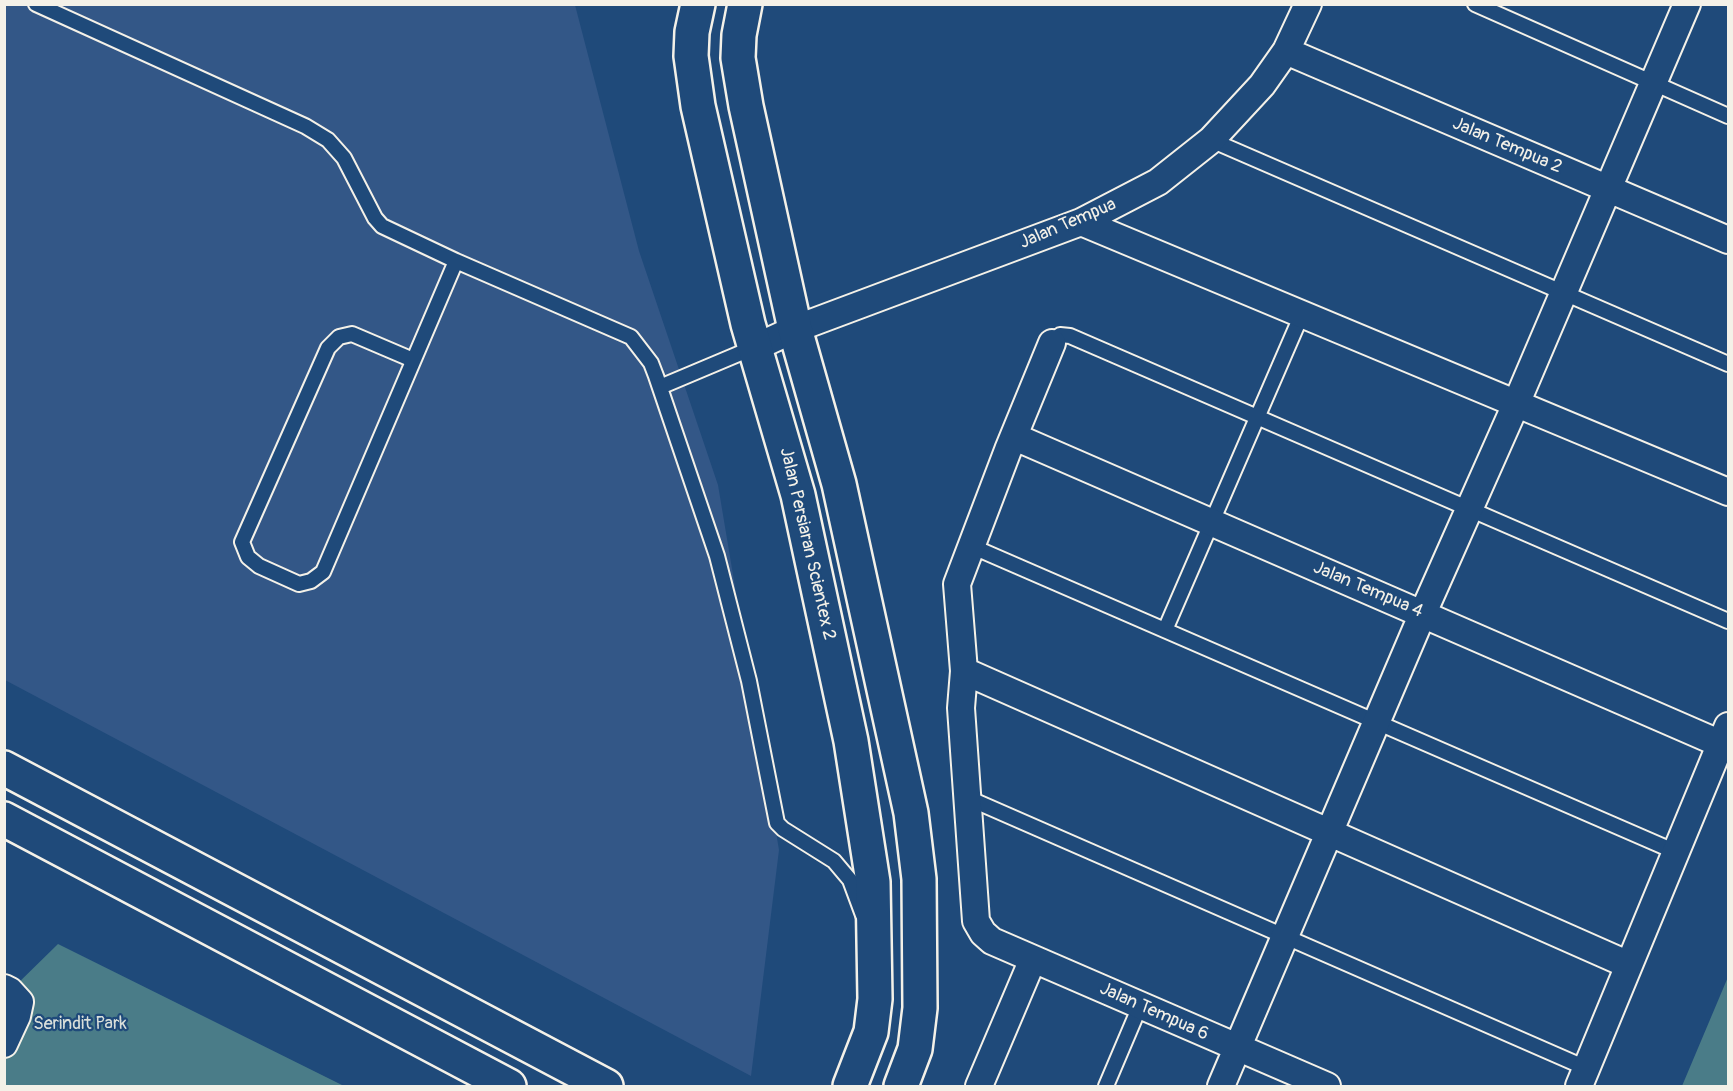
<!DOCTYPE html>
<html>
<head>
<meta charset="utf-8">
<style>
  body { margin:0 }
  #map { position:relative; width:1733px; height:1091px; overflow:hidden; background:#1f4a7a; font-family:Pangolin,sans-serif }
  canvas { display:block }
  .frame { position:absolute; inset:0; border:6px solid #f4f1e8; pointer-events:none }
</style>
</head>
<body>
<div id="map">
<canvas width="1733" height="1091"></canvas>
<div class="frame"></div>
</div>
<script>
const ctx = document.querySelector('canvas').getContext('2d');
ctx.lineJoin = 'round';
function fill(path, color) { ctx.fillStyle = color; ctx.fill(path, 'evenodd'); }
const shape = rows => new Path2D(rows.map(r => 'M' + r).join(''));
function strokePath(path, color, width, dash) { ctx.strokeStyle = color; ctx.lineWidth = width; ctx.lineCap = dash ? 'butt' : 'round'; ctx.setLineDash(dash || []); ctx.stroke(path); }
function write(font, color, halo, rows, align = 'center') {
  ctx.font = font + ' Pangolin,sans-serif'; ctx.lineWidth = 4.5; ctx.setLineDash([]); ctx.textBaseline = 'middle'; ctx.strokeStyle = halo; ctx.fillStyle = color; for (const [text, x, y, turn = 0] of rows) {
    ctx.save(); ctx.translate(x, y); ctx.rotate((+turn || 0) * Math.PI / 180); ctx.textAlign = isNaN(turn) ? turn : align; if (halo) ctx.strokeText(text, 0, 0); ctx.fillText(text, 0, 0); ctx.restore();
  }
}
fill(shape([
  [4,5,575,5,639,251,718,485,779,850,751,1076,5,680]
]), '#335787');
fill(shape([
  [58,944,344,1086,5,1086,5,1044,10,991],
  [1728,977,1728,1086,1682,1086]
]), '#4a7c88');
const lane = shape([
  [36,4,305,126,328,140,344,158,375,218,382,226,456,261,631,337,651,363,656,376,717,556,749,681,777,823,783,829,834,861,850,880,863,915],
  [1475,4,1728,116],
  [1211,140,1728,364],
  [1052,343,1060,335,1070,336,1728,621],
  [413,360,352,334,339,337,328,348,242,542,248,557,259,566,299,584,311,581,323,572,456,261],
  [660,387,755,347],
  [971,546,1676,852],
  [1165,630,1302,314],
  [968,798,1586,1068],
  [1106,1086,1140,1006]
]);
const street = shape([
  [1286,51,1728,240],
  [1081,222,1728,492],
  [1052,343,1008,450,957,584,964,671,961,708,976,921,983,933,992,941,1327,1086],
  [756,347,795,329,1081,222,1158,182,1211,140,1262,85,1286,51,1308,4],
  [1015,437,1721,744],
  [964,671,1629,965],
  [4,988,10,991,20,1002,17,1016,4,1044],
  [979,1086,1033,959],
  [1221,1086,1423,613,1516,404,1687,4],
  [1579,1086,1728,726]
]);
const secondary = shape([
  [698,4,692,32,691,56,698,106,748,324,798,495,851,741,873,882,875,999,871,1032,850,1086],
  [745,4,739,35,738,58,746,106,795,329,839,484,911,813,919,879,920,1008,915,1049,901,1086],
  [4,768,606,1086],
  [4,819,509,1086]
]);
strokePath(lane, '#f4f1e8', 18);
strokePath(street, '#f4f1e8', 30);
strokePath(secondary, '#f4f1e8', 38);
strokePath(lane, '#1f4a7a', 14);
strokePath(street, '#1f4a7a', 26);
strokePath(secondary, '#1f4a7a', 33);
write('18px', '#f4f1e8', '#1f4a7a', [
  ["Jalan Tempua 2",1507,146,23],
  ["Jalan Tempua",1068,224,-23],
  ["Jalan Persiaran Scientex 2",807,544,77],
  ["Jalan Tempua 4",1368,590,23],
  ["Jalan Tempua 6",1154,1012,24]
]);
write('18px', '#dadfda', '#1f4a7a', [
  ["Serindit Park",80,1024]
]);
</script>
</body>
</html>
